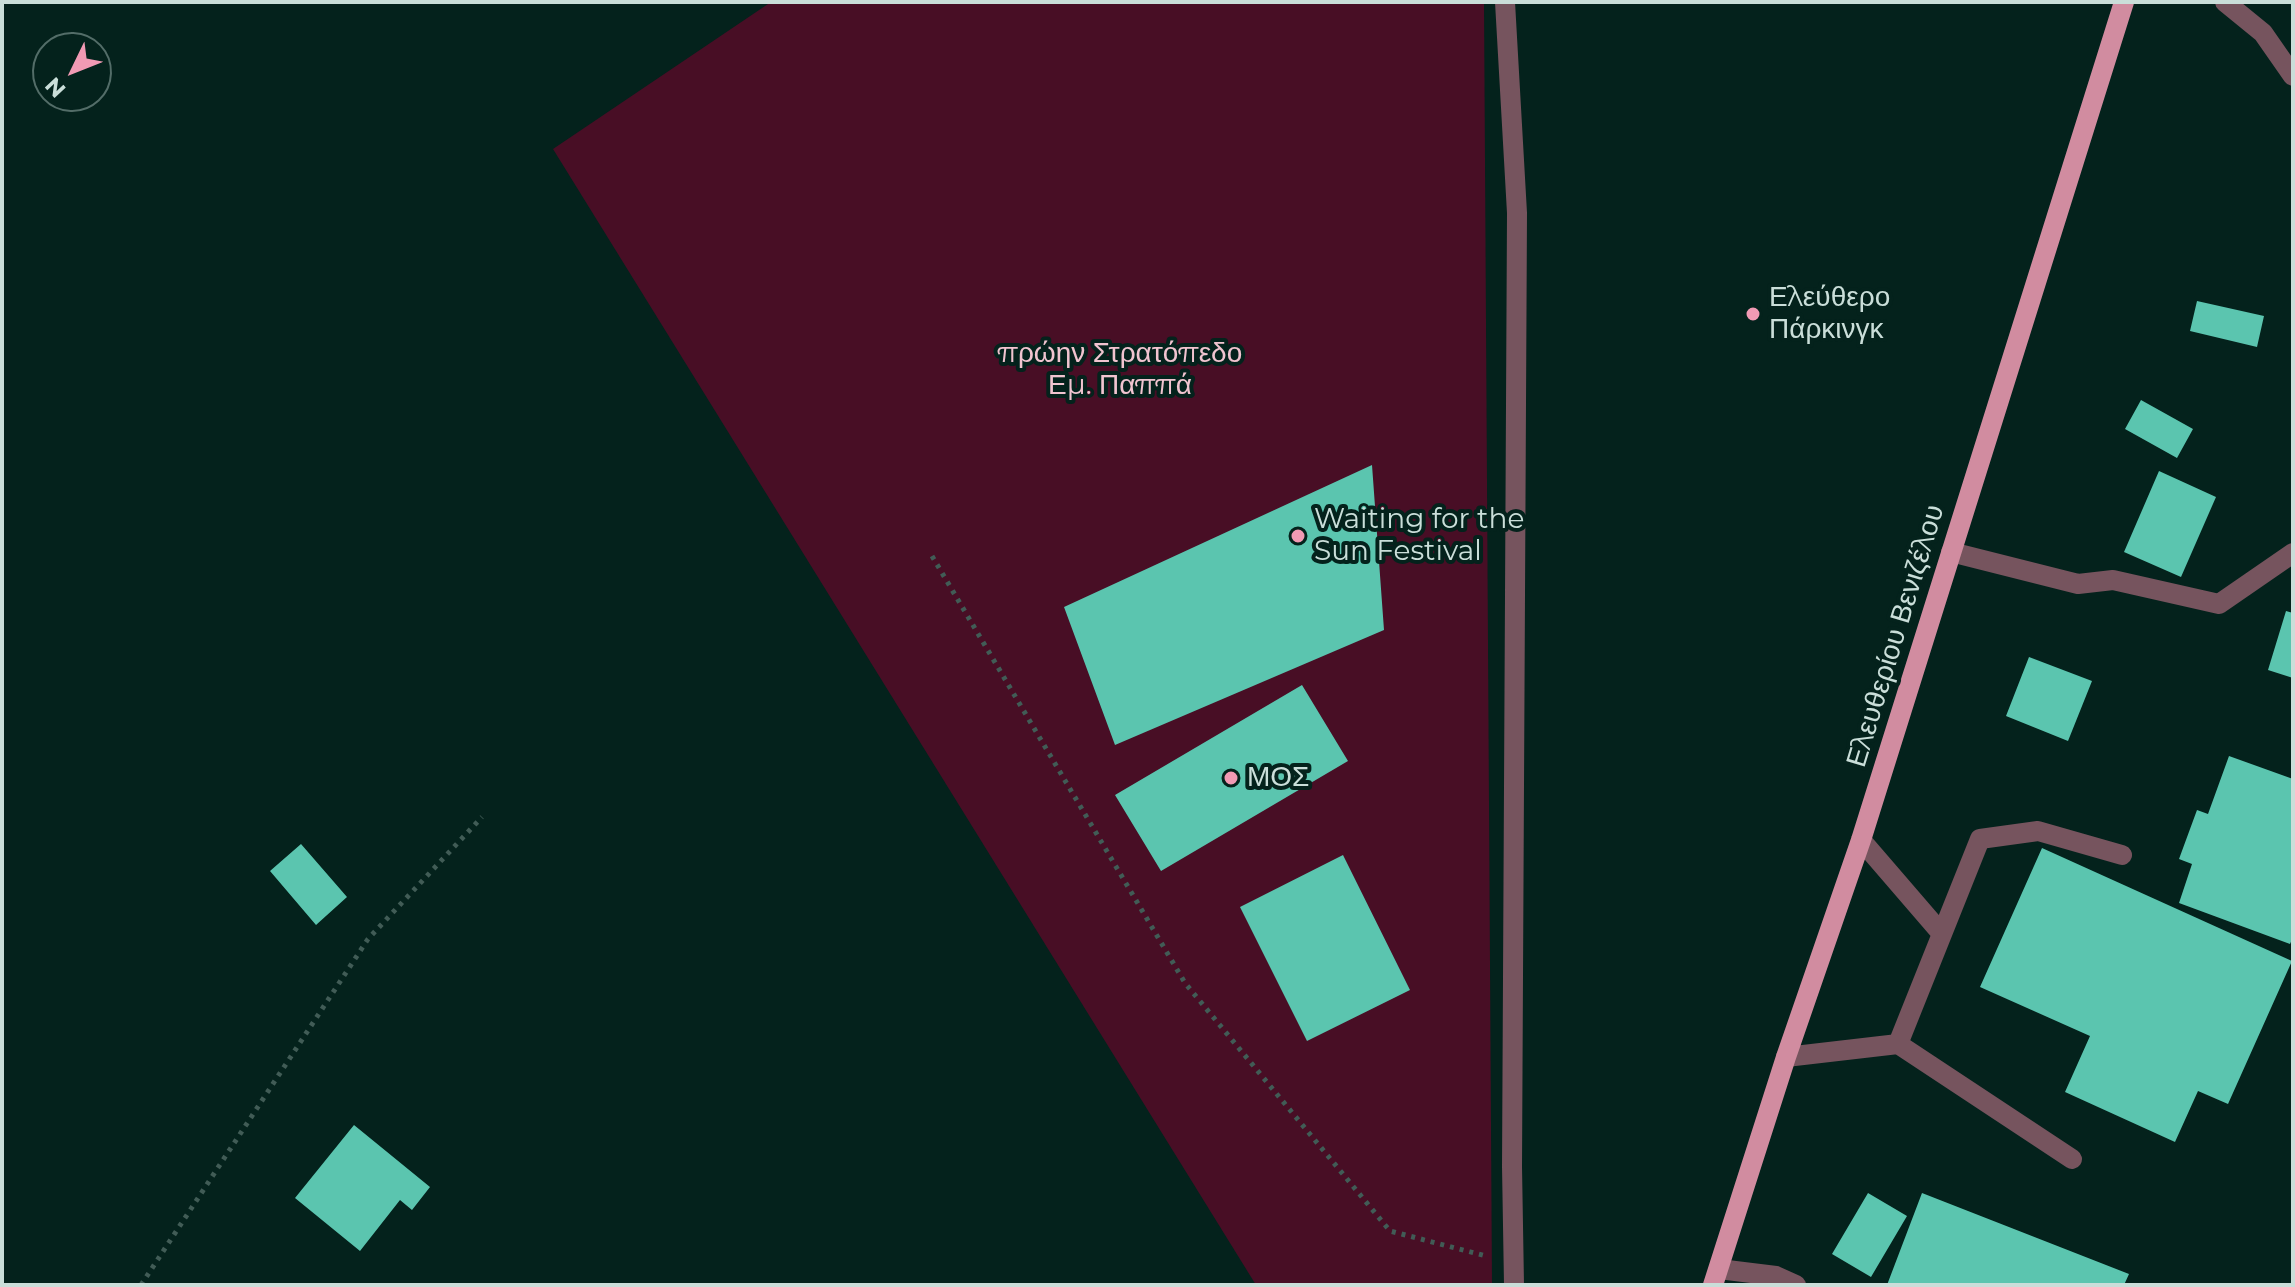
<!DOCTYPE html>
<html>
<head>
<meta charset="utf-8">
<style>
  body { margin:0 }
  #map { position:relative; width:2295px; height:1287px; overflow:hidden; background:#04221c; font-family:Montserrat,sans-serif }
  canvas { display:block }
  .frame { position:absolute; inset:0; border:4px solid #caded9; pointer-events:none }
  .north { position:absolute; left:32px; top:32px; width:80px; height:80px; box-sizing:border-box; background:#04221c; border:2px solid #536d68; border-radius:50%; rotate:227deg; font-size:22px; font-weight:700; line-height:32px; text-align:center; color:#caded9 }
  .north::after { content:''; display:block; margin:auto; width:28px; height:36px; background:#f19ab4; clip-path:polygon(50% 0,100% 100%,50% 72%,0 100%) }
</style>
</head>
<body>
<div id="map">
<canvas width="2295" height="1287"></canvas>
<div class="frame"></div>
<div class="north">N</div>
</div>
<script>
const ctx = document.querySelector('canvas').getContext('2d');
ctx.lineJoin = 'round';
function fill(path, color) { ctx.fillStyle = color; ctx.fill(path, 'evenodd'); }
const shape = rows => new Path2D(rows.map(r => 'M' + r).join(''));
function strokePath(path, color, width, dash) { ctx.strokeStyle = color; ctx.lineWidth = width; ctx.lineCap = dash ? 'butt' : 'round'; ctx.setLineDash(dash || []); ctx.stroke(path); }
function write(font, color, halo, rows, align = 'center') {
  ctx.font = font + ' Montserrat,sans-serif'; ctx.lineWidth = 8; ctx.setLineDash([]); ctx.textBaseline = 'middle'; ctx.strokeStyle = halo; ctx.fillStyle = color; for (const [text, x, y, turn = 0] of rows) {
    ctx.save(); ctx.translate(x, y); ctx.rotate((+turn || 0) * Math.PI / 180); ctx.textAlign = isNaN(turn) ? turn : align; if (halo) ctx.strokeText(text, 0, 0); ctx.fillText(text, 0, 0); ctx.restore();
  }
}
fill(shape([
  [771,2,1484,2,1492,1285,1256,1285,553,149]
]), '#480e25');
fill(shape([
  [2197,301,2264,316,2257,347,2190,331],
  [2141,400,2193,429,2177,458,2125,429],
  [1372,465,1384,630,1115,745,1064,607],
  [2159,471,2216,497,2181,577,2124,552],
  [2286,611,2293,613,2293,678,2268,670],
  [2029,657,2092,681,2068,741,2006,716],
  [1302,685,1348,761,1161,871,1115,795],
  [2229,756,2293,779,2293,937,2290,944,2179,903,2192,864,2179,859,2197,810,2208,814],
  [301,844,347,897,316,925,270,871],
  [2042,848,2292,961,2228,1104,2198,1091,2175,1142,2065,1092,2090,1036,1980,987],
  [1343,855,1410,990,1307,1041,1240,907],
  [354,1125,430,1187,412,1210,400,1200,360,1251,295,1198],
  [1868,1193,1907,1216,1871,1277,1832,1254],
  [1922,1193,2129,1274,2124,1285,1887,1285]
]), '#5bc5af');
strokePath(shape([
  [932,556,1185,983,1390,1231,1486,1256],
  [141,1285,368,939,482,817]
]), '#415c56', 5, [4, 6]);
strokePath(shape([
  [1505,2,1517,213,1512,1166,1514,1285],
  [2225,2,2263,33,2293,76],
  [1951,552,2078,584,2113,580,2219,604,2293,553],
  [1861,840,1942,934],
  [1786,1057,1898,1044],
  [2072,1159,1898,1044,1980,839,2038,831,2122,855],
  [1719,1269,1776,1276,1796,1285]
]), '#76545e', 20);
strokePath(shape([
  [1713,1285,1786,1057,1861,840,2124,2]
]), '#d18ca0', 20);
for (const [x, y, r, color] of [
  [1753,314,8,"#f19ab4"],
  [1298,536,8,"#f19ab4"],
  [1231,778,8,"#f19ab4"]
]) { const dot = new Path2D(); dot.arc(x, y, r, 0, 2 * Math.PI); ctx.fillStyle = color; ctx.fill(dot); strokePath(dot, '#04221c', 3); }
write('28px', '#caded9', '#04221c', [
  ["Ελεύθερο",1769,298],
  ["Πάρκινγκ",1769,330],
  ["Waiting for the",1314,520],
  ["Sun Festival",1314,552],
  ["ΜΟΣ",1247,778]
], 'left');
write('28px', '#f1c4d0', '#04221c', [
  ["πρώην Στρατόπεδο",1120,354],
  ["Εμ. Παππά",1120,386]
]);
write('28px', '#caded9', '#04221c', [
  ["Ελευθερίου Βενιζέλου",1896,636,-73]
]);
</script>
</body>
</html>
